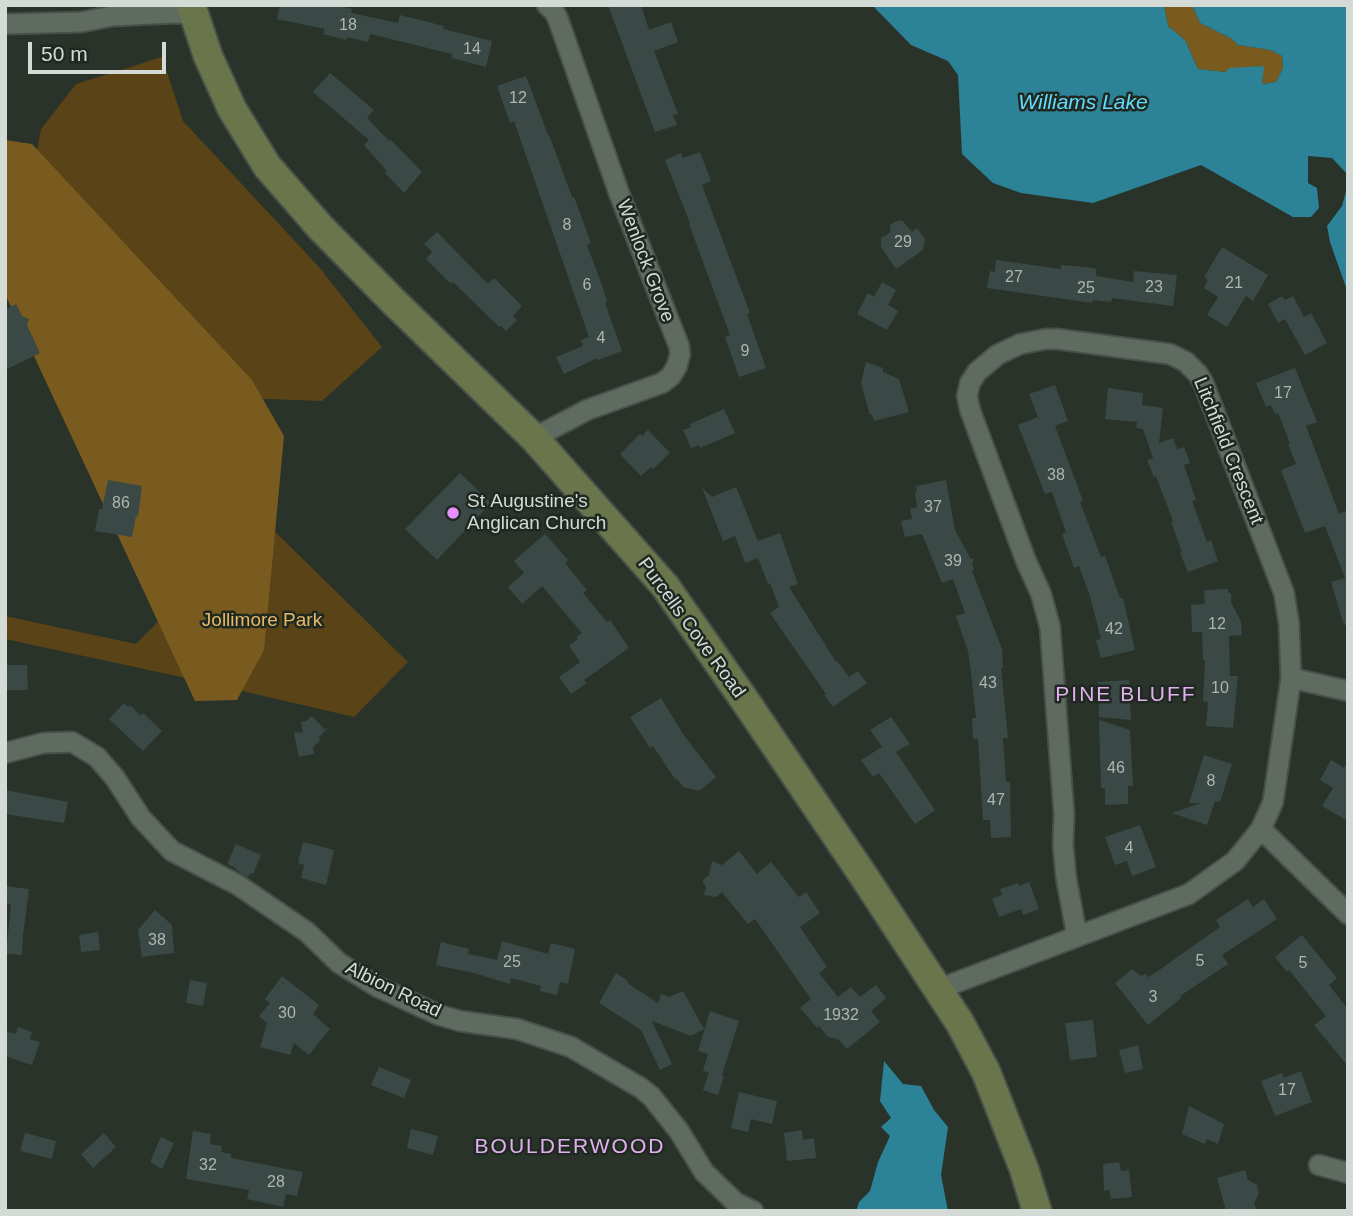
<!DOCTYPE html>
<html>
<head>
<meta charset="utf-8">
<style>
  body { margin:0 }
  #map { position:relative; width:1353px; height:1216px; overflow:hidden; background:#29332a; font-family:Helvetica,sans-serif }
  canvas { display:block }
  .frame { position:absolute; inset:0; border:7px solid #d4dad5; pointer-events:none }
  .scale { position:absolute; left:28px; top:42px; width:138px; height:32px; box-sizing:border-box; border:4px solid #d4dad5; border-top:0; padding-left:9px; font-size:21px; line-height:24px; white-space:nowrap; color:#d4dad5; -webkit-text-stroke:5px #202921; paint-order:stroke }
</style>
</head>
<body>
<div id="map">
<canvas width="1353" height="1216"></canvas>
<div class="frame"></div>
<div class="scale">50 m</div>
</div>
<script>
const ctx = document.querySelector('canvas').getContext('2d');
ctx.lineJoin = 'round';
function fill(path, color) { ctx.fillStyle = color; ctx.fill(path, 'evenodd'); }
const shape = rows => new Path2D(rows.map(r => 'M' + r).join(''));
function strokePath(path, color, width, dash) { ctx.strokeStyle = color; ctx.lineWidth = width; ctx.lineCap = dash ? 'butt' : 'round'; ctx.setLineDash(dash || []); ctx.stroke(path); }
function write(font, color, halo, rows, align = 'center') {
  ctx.font = font + ' Helvetica,sans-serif'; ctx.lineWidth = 5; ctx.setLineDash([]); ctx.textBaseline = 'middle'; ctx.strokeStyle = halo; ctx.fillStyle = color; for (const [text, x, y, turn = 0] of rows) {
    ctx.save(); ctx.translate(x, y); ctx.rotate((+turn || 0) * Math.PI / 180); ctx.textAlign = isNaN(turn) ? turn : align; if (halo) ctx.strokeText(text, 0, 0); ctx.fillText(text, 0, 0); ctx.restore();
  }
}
fill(shape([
  [162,57,183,121,319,267,382,347,322,401,189,396,29,196,41,129,76,84],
  [260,517,408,662,354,717,195,680,5,639,5,616,136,644]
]), '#5a4316');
fill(shape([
  [1164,5,1192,5,1200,23,1232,39,1238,45,1270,50,1282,56,1283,68,1276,82,1262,84,1263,66,1226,72,1198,69,1185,40,1168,26],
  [5,140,32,144,252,380,284,436,264,650,237,700,195,701,5,294]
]), '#7a5b1f');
fill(shape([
  [872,5,1164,5,1168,26,1185,40,1198,69,1226,72,1229,68,1264,66,1262,84,1276,82,1283,68,1282,56,1270,50,1238,45,1232,39,1200,23,1192,5,1348,5,1348,175,1332,158,1308,156,1308,183,1317,188,1319,208,1311,217,1293,217,1201,165,1093,203,1021,193,993,183,962,154,958,75,948,61,911,45],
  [1348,184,1348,293,1330,242,1327,226,1342,206],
  [884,1061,903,1084,921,1086,934,1110,948,1127,941,1175,948,1211,856,1211,859,1202,870,1191,878,1162,890,1136,881,1127,891,1118,880,1101]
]), '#2c8296');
fill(shape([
  [280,5,335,5,352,9,351,13,398,23,400,15,444,26,443,29,492,41,486,67,452,58,452,54,370,34,368,42,347,37,346,40,323,34,325,29,277,19],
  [608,5,641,5,649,30,671,22,678,42,654,51,678,114,673,115,677,125,655,132],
  [330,73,374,110,367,118,389,141,391,140,422,172,404,193,385,173,387,171,364,145,369,140,313,92],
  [526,76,548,135,549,135,572,197,574,197,591,243,587,245,604,291,607,302,605,303,622,351,598,360,597,358,564,374,556,357,583,346,581,340,589,337,514,121,510,123,497,86],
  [700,152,711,181,702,185,750,313,747,314,766,368,739,377,725,337,730,335,689,224,690,223,665,160,681,153,683,158],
  [902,220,912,232,917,228,925,239,923,250,896,269,881,247,881,238,890,233,890,225,895,222],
  [437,232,488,284,494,278,522,306,513,316,517,320,506,331,501,326,499,327,453,282,451,284,426,259,432,252,424,244],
  [1222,247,1268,275,1253,301,1246,296,1227,327,1207,315,1218,297,1204,288,1208,280,1204,277],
  [996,260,1061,269,1061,265,1086,267,1096,269,1096,276,1133,282,1134,271,1177,275,1173,306,1112,298,1111,302,1093,300,1092,303,987,288,990,271,995,272],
  [882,282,896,290,888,305,898,311,887,330,857,314,868,293,874,297],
  [1282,296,1285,300,1293,296,1304,317,1311,313,1327,343,1305,355,1285,319,1278,323,1268,304],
  [16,304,22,316,29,319,27,325,40,353,5,370,5,310],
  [866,362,883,368,883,372,899,379,909,412,874,421,872,414,870,415,861,383],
  [1295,368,1317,422,1306,426,1339,514,1348,510,1348,624,1344,625,1331,582,1345,578,1325,526,1305,533,1281,470,1296,464,1288,444,1290,443,1278,413,1275,414,1271,405,1266,407,1256,383],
  [1055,385,1068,421,1055,426,1083,501,1080,502,1101,557,1105,556,1120,598,1123,598,1135,650,1101,658,1096,640,1101,639,1090,596,1079,566,1074,568,1062,534,1066,532,1052,492,1045,494,1018,425,1038,417,1029,394],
  [1108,388,1143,393,1142,405,1163,408,1159,443,1173,438,1177,449,1184,447,1190,463,1184,465,1196,500,1192,501,1207,542,1211,540,1218,561,1188,572,1180,553,1182,552,1171,522,1173,521,1156,476,1154,477,1147,460,1153,458,1143,429,1136,428,1137,422,1105,419],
  [724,409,735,433,700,448,699,445,691,448,683,430,691,427,690,424],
  [648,430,670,453,653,469,651,467,641,476,620,454,640,434,642,436],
  [460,473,491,503,437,560,405,529],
  [108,480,142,486,138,517,136,516,132,537,95,531,99,509,102,509],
  [946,480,955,530,970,558,974,559,972,564,974,570,972,571,1002,649,1003,668,1001,668,1008,738,1003,738,1006,782,1010,782,1011,837,991,838,990,820,983,820,978,739,973,739,972,718,976,718,971,672,968,651,956,616,965,613,953,579,942,583,922,534,905,537,901,521,912,519,910,509,917,507,915,492,917,491,916,486],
  [736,487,758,541,780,533,798,584,789,587,836,662,837,661,849,677,858,671,867,683,833,707,824,695,826,694,770,613,779,607,770,583,768,584,758,558,745,563,735,536,723,541,702,488,712,497],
  [545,534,568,560,565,563,587,590,583,593,607,622,610,620,629,648,584,680,587,683,571,694,559,677,580,662,569,646,578,639,576,637,582,633,542,586,522,604,508,587,524,573,514,561],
  [1228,589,1229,593,1231,593,1231,602,1241,622,1242,635,1229,636,1230,676,1238,676,1233,728,1206,726,1208,702,1203,701,1205,660,1203,660,1202,632,1192,632,1191,605,1205,604,1204,590],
  [5,665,27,665,28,690,5,690],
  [1129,680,1131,720,1099,717,1098,682],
  [661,698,683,734,716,777,699,791,683,787,678,780,675,779,653,746,650,748,630,717],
  [124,703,128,707,130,705,141,716,143,713,162,731,143,751,109,719],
  [312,716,324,729,328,728,318,738,321,739,313,747,314,754,299,757,294,733,303,732,301,722,306,721],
  [891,717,910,744,896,752,935,810,915,824,879,773,873,777,861,760,882,747,870,730],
  [1099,720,1130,730,1133,786,1128,786,1128,804,1105,805,1105,788,1101,788],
  [1204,755,1232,764,1220,802,1215,801,1207,825,1172,813,1201,803,1189,803],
  [1331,760,1344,768,1348,761,1348,821,1322,806,1333,788,1320,780],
  [5,790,68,802,64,823,5,814],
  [1140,825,1156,867,1132,876,1127,861,1115,865,1105,837],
  [303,842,334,850,326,885,301,878,304,865,298,863],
  [236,844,261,855,253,874,250,873,248,877,236,870,236,868,227,864],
  [739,851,757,874,771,862,799,897,806,892,820,913,800,927,827,967,819,973,838,997,851,987,860,997,876,985,886,998,871,1011,880,1022,847,1049,838,1039,828,1037,819,1026,817,1028,800,1008,811,999,755,919,748,924,722,892,716,897,704,895,706,887,702,881,709,875,712,861,722,865],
  [1029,882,1039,909,1023,915,1021,909,999,917,992,899,1002,895,1000,889,1018,883,1019,886],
  [5,886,29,889,23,936,22,955,6,954,11,904,5,903],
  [1248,899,1253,907,1264,899,1277,919,1222,955,1228,964,1180,996,1181,998,1148,1025,1115,983,1132,969,1141,976,1145,974,1148,977,1155,973,1220,927,1216,920],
  [155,910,172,925,174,953,142,957,138,930],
  [98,932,100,950,81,952,79,935],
  [1302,935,1337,978,1329,985,1348,1009,1348,1066,1314,1025,1326,1016,1289,970,1287,972,1275,957],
  [502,941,548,954,551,943,575,949,568,984,560,982,557,995,540,991,541,986,511,978,510,984,474,973,436,965,441,942,469,949,468,954,497,960],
  [616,973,628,981,627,983,658,1003,661,994,669,997,683,991,704,1029,691,1036,652,1021,672,1064,660,1070,641,1030,599,1003],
  [282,976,319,1005,313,1014,330,1029,309,1055,294,1043,290,1055,260,1047,267,1023,259,1016,270,1003,265,999],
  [190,980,207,983,203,1006,186,1003],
  [710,1011,739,1021,722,1075,724,1076,718,1095,703,1090,709,1072,703,1071,708,1054,698,1051],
  [1093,1020,1097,1057,1070,1060,1065,1023],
  [18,1027,32,1032,30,1039,40,1042,32,1065,5,1056,5,1031,16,1034],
  [1138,1045,1143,1069,1125,1073,1119,1050],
  [379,1067,411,1080,404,1098,371,1085],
  [1301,1071,1312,1102,1275,1116,1261,1081,1282,1073,1284,1078],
  [739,1092,777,1101,772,1124,751,1119,748,1132,731,1128],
  [1189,1106,1224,1124,1218,1144,1207,1139,1205,1144,1182,1134],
  [411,1129,438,1136,433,1155,407,1148],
  [802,1130,803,1140,814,1138,816,1158,787,1161,784,1133],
  [193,1131,211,1134,210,1144,222,1146,221,1152,231,1154,231,1158,303,1172,297,1196,286,1194,283,1207,247,1199,249,1190,186,1179],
  [25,1133,56,1141,52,1159,20,1151],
  [104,1133,116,1147,93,1168,81,1154],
  [161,1137,174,1143,162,1169,150,1162],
  [1119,1162,1121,1171,1129,1170,1132,1197,1111,1199,1109,1190,1104,1191,1103,1164],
  [1245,1170,1248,1180,1257,1185,1259,1193,1254,1203,1257,1211,1226,1211,1217,1178]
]), '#3a4946');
const street = shape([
  [5,24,82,22,112,16,174,13,194,14],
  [534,438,587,410,662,383,671,376,677,366,680,354,679,346,619,193,558,19,554,11,547,5],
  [1291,678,1348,691],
  [5,753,43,743,72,742,97,757,115,778,141,818,172,851,238,885,307,932,339,963,376,986,439,1015,460,1021,517,1029,571,1047,641,1088,651,1096,679,1131,704,1172,736,1203,753,1211],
  [1261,829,1348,914],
  [939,989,1189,894,1235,861,1261,829,1273,802,1291,678,1289,624,1284,593,1203,382,1198,374,1186,362,1170,354,1057,339,1046,339,1020,344,997,355,977,372,970,383,967,396,970,410,1026,561,1041,594,1050,627,1064,814,1063,845,1066,877,1077,936],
  [1319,1165,1348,1173]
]);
const secondary = shape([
  [191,5,208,56,232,109,267,166,320,227,394,302,534,438,665,586,748,705,865,878,960,1023,986,1072,1024,1169,1037,1211]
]);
strokePath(street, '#485049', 23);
strokePath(secondary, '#485049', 32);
strokePath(street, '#5f6a60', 19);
strokePath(secondary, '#6a754c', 28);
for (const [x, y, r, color] of [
  [453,513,7,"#e88eff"]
]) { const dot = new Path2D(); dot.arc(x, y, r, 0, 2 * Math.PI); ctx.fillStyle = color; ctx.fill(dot); strokePath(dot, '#202921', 2.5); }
write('16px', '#aeb6b1', null, [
  ["18",348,26],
  ["14",472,50],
  ["12",518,99],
  ["8",567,226],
  ["29",903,243],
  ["27",1014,278],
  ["21",1234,284],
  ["6",587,286],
  ["23",1154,288],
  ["25",1086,289],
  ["4",601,339],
  ["9",745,352],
  ["17",1283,394],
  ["38",1056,476],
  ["86",121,504],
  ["37",933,508],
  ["39",953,562],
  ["12",1217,625],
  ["42",1114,630],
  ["43",988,684],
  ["10",1220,689],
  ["46",1116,769],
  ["8",1211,782],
  ["47",996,801],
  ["4",1129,849],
  ["38",157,941],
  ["5",1200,962],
  ["25",512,963],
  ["5",1303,964],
  ["3",1153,998],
  ["30",287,1014],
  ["1932",841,1016],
  ["17",1287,1091],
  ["32",208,1166],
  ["28",276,1183]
]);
write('19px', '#d4dad5', '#202921', [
  ["Wenlock Grove",645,261,69],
  ["Litchfield Crescent",1228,451,68],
  ["Purcells Cove Road",691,628,54],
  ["Albion Road",393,990,26]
]);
write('19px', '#d4dad5', '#202921', [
  ["St Augustine's",467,502],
  ["Anglican Church",467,524]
], 'left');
write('19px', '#e7b864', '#202921', [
  ["Jollimore Park",262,621]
]);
write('italic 21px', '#62dbfa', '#202921', [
  ["Williams Lake",1083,103]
]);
ctx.letterSpacing = '2px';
write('21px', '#e2b0ee', '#202921', [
  ["PINE BLUFF",1126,695],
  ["BOULDERWOOD",570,1147]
]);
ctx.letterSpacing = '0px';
</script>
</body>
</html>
